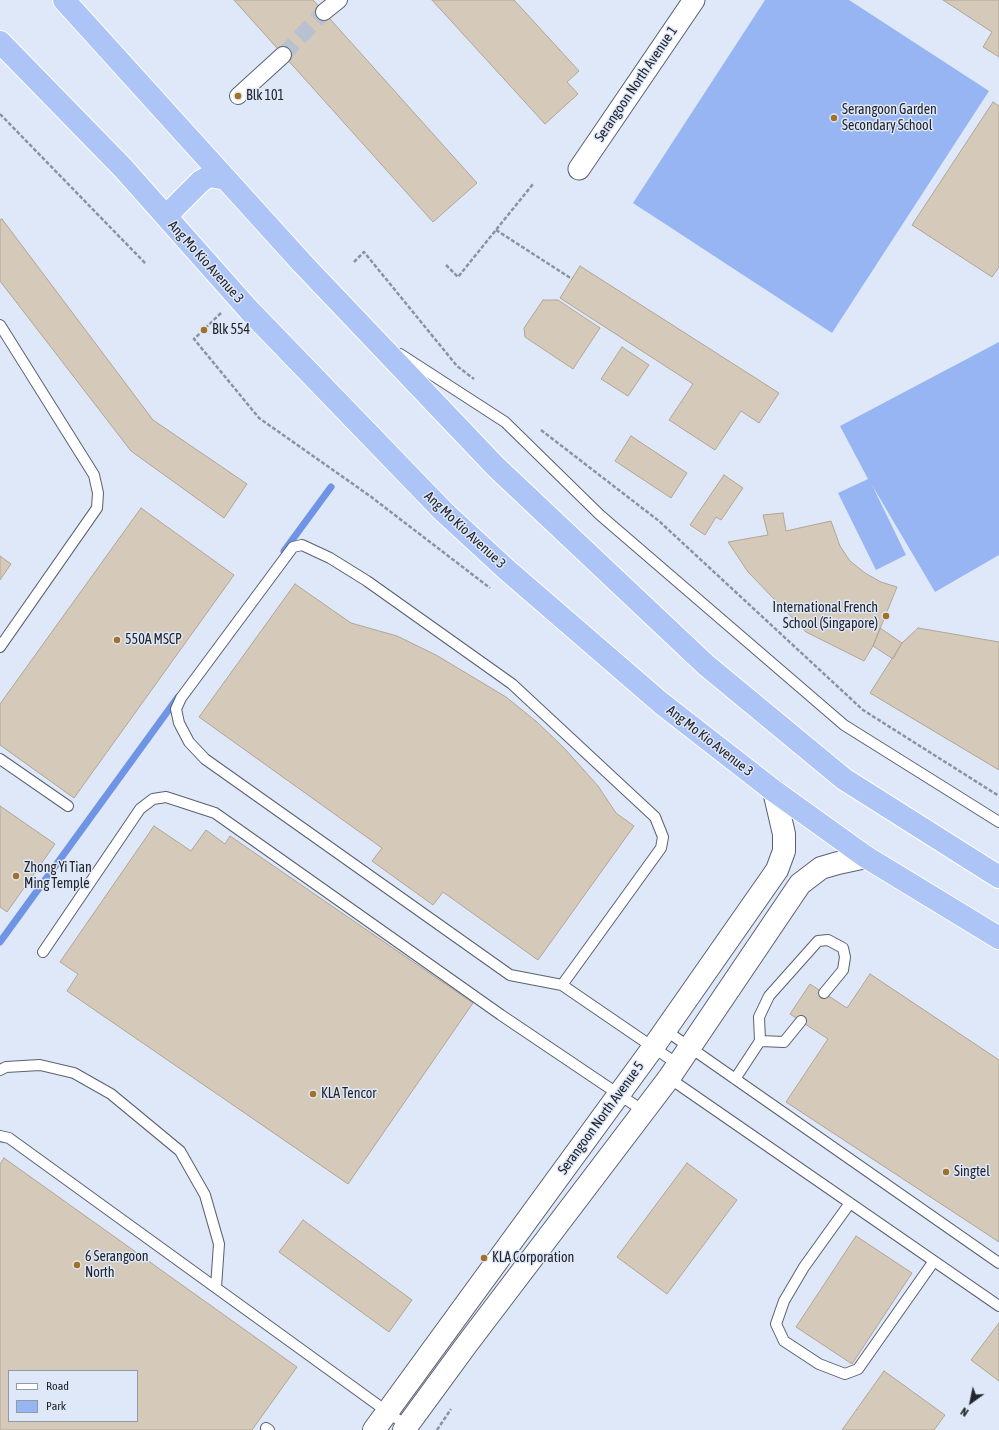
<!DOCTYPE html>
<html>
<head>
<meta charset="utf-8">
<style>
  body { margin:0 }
  #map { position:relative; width:999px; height:1430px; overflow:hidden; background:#dfe8f9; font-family:"Asap Condensed",sans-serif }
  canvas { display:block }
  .legend { position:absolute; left:8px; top:1370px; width:130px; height:52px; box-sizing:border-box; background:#dfe8f9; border:1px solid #939aa7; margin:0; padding:5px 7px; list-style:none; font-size:12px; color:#22252b }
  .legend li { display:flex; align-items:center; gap:8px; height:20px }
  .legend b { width:20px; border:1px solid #939aa7 }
  .north { position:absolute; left:951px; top:1382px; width:40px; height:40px; -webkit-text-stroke:3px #dfe8f9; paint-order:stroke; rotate:213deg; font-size:11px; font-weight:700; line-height:16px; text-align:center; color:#22252b }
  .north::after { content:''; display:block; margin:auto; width:14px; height:18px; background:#22252b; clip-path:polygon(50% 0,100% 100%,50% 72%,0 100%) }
</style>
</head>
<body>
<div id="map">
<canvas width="999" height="1430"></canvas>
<ul class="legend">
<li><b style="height:5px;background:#fff"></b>Road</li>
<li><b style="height:11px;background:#97b5f2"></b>Park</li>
</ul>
<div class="north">N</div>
</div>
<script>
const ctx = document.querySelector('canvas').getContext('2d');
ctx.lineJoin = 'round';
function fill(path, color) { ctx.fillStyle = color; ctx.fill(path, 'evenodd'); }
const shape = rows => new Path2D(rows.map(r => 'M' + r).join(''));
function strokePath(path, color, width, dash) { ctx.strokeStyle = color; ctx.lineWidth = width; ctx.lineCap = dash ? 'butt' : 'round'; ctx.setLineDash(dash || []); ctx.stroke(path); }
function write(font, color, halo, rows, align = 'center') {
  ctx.font = font + ' "Asap Condensed",sans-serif'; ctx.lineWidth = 3; ctx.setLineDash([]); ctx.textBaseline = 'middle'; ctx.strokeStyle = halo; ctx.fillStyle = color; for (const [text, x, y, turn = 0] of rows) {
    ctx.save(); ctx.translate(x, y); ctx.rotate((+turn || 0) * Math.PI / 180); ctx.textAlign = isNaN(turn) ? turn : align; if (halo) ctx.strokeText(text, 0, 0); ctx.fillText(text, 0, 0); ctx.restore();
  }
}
fill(shape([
  [765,0,849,0,989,91,832,333,633,203],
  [999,342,999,555,935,592,872,485,906,555,876,570,838,493,868,479,840,426]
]), '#97b5f2');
strokePath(shape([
  [284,551,331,487],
  [0,942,178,697]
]), '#6f94e6', 7);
const building = shape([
  [234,0,313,0,477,183,433,222,234,0],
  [432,0,514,0,579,71,567,82,578,94,545,124,432,0],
  [943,0,999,0,999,57,983,47,992,32,943,0],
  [993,102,999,106,999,267,992,277,912,225,993,102],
  [2,219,153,420,247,484,224,518,131,451,0,281,0,220,2,219],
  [580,266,779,393,759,423,741,411,715,450,669,420,693,384,560,298,580,266],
  [543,300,558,300,600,328,573,369,525,337,524,328,543,300],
  [622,347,649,365,628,396,601,379,622,347],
  [631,436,687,473,671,498,615,461,631,436],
  [724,475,743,488,721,520,716,517,705,535,690,525,724,475],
  [141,508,234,575,74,798,0,745,0,704,141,508],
  [783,513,786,531,831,521,840,546,850,561,865,573,881,582,897,587,873,646,864,661,806,632,748,572,728,542,768,535,763,515,783,513],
  [0,556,11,564,0,580,0,556],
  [295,584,351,623,397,636,436,655,506,697,537,722,565,749,598,786,616,813,634,826,538,960,443,892,433,905,372,861,382,848,199,717,295,584],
  [880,628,902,643,893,659,873,646,880,628],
  [918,628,999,642,999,770,870,693,902,643,918,628],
  [0,806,55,844,7,912,0,907,0,806],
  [154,826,191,851,206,830,225,844,230,836,473,1003,348,1184,67,991,78,974,60,962,154,826],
  [870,974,999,1060,999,1242,786,1102,828,1039,790,1014,810,984,847,1008,870,974],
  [4,1158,297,1367,252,1430,0,1430,0,1164,4,1158],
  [9,1371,137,1371,137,1421,9,1421,9,1371],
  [687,1163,737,1200,667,1294,617,1257,687,1163],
  [303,1220,412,1300,389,1332,279,1252,303,1220],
  [856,1236,912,1273,852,1364,796,1327,856,1236],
  [999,1323,999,1381,971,1360,999,1323],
  [884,1371,945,1415,934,1430,842,1430,884,1371]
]);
fill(building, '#d5c9b9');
strokePath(building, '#b1a596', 1);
strokePath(shape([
  [283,55,324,12]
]), '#b9c1d0', 16, [16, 8]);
const service = shape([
  [0,325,94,475,98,493,97,508,0,647],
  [400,354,505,422,600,515,844,725,999,822],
  [0,759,68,806],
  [43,952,140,809,153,799,166,797,215,813,501,1015,645,1112],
  [562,985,661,848,663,837,655,817,512,684,367,581,330,558,302,545,293,547,181,698,176,709,179,723,189,742,205,759,510,975,562,985,679,1065],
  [665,1030,999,1263],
  [760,1041,784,1042,801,1021],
  [0,1070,6,1067,40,1065,74,1073,111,1094,180,1151,205,1195,219,1244,216,1287],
  [669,1078,999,1306],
  [735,1079,760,1041,759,1017,769,996,818,941,828,940,843,948,845,957,843,970,824,993],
  [0,1136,9,1138,407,1426],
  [850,1203,804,1267,784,1301,776,1324,784,1341,819,1364,845,1374,858,1369,934,1261],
  [266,1428,269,1430]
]);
const pedestrian = shape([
  [324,12,339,0],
  [238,96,283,55]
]);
const minor = shape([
  [579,169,694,0]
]);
const tertiary = shape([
  [374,1430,652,1049,777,870,784,851,784,834,774,791],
  [404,1430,467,1344,669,1078,800,884,821,868,838,863,866,857]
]);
const trunk = shape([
  [64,0,302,263,496,467,706,665,844,779,999,877],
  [0,42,123,168,249,310,444,512,507,570,661,703,774,791,866,857,999,938],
  [170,221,170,214,174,208,201,181,210,176,226,179]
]);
strokePath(service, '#5a6170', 12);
strokePath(pedestrian, '#5a6170', 18);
strokePath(minor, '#5a6170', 23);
strokePath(tertiary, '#5a6170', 24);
strokePath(trunk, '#fff', 24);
strokePath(shape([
  [0,114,146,264],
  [496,230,572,279],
  [354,262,364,252,457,366,474,379],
  [446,265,458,277,533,184],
  [221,313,194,339,259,418,370,496,490,588],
  [541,430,659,521,863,710,999,796],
  [437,1430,451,1409]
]), '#8c929e', 2.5, [4, 2]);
strokePath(service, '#fff', 10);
strokePath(pedestrian, '#fff', 16);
strokePath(minor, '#fff', 21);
strokePath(tertiary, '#fff', 22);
strokePath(trunk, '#acc4f6', 22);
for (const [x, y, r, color] of [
  [238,96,4,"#a27126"],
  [834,118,4,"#a27126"],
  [204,330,4,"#a27126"],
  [886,616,4,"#a27126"],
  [117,640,4,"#a27126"],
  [16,876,4,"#a27126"],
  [313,1094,4,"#a27126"],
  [946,1172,4,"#a27126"],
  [484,1258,4,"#a27126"],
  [77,1265,4,"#a27126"]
]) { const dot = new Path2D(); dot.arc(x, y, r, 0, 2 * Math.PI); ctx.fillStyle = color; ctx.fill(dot); strokePath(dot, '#dfe8f9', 1.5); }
write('14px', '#22252b', '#dfe8f9', [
  ["Serangoon North Avenue 1",636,84,-56],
  ["Ang Mo Kio Avenue 3",206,262,48],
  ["Ang Mo Kio Avenue 3",465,530,43],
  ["Ang Mo Kio Avenue 3",710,741,38],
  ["Serangoon North Avenue 5",601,1118,-54]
]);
write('14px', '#22252b', '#dfe8f9', [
  ["Blk 101",246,96],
  ["Serangoon Garden",842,110],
  ["Secondary School",842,126],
  ["Blk 554",212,330],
  ["International French",878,608,"right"],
  ["School (Singapore)",878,624,"right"],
  ["550A MSCP",125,640],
  ["Zhong Yi Tian",24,868],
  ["Ming Temple",24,884],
  ["KLA Tencor",321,1094],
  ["Singtel",954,1172],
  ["6 Serangoon",85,1257],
  ["North",85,1273],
  ["KLA Corporation",492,1258]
], 'left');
</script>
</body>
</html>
